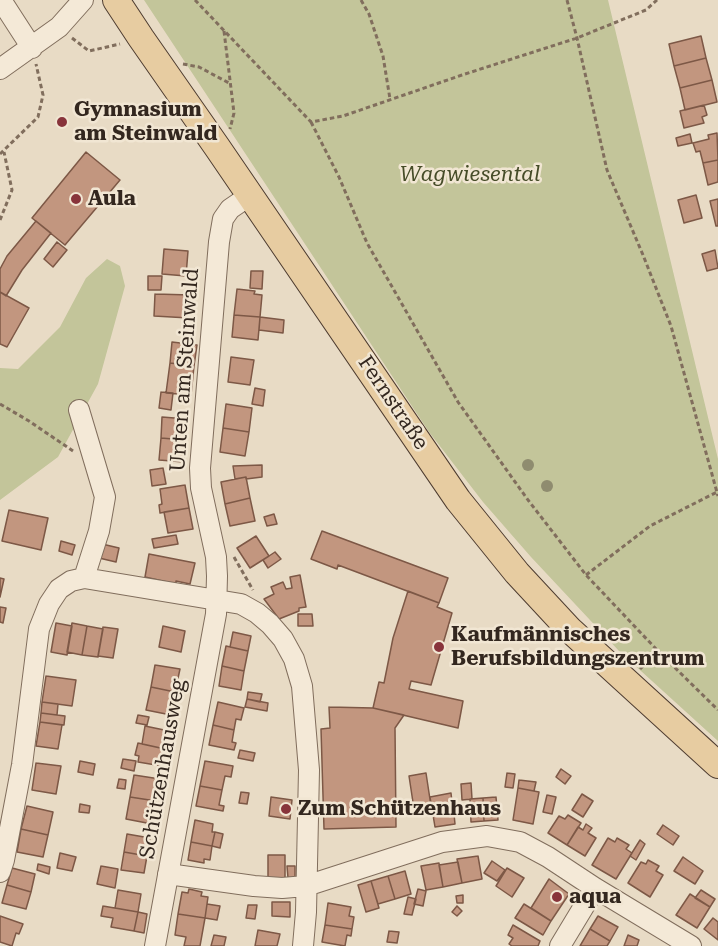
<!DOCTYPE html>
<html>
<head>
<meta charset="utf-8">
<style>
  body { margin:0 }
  canvas { display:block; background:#e8dbc5 }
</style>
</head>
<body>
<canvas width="718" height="946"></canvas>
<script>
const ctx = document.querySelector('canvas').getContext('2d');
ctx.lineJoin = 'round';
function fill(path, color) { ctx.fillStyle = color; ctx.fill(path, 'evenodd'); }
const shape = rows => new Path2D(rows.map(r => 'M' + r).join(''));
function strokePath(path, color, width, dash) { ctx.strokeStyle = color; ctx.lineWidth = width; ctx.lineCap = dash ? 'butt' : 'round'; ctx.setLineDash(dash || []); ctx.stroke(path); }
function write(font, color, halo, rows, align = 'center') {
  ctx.font = font + ' "Roboto Serif",serif'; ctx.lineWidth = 5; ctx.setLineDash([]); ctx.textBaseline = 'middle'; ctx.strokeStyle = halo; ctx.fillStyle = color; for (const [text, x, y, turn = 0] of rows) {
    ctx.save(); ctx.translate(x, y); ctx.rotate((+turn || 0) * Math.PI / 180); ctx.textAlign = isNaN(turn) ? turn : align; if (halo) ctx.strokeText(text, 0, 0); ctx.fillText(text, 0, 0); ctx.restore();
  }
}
fill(shape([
  [144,0,608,0,718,459,718,741,619,651,531,557,483,502,429,432],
  [107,259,120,266,125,286,98,384,58,457,0,500,0,368,18,369,60,327,86,278]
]), '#c3c59a');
const building = shape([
  [701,36,706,58,674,66,669,44,701,36],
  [706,58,712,80,680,88,674,66,706,58],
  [712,80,717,102,685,110,680,88,712,80],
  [704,105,707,115,702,117,704,123,684,128,680,111,704,105],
  [717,133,718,160,703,163,700,151,696,152,693,143,709,139,708,135,717,133],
  [690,134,692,143,678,146,676,138,690,134],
  [86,152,120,180,65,245,32,218,86,152],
  [718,160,718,182,708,185,703,163,718,160],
  [696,195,702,218,684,223,678,200,696,195],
  [718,199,718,226,716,226,710,201,718,199],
  [36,221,51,233,22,270,6,296,0,292,0,269,7,256,36,221],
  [57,242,67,250,53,267,44,259,57,242],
  [164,249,188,251,186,276,162,274,164,249],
  [715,250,718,268,707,271,702,254,715,250],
  [251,271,263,271,262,289,250,288,251,271],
  [148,276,162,276,161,290,148,290,148,276],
  [237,289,255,291,254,294,262,295,260,317,234,315,237,289],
  [0,292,29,308,7,347,0,344,0,292],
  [155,294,191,295,189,318,154,316,155,294],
  [234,315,260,317,258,340,232,337,234,315],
  [260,317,284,320,283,333,259,330,260,317],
  [172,342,197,345,194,366,170,363,172,342],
  [231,357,254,360,250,385,228,382,231,357],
  [170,363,194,366,191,395,166,393,170,363],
  [255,388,265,390,263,406,252,404,255,388],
  [161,392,173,393,171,410,159,408,161,392],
  [226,404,252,408,249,432,223,428,226,404],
  [162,417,187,419,185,440,161,438,162,417],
  [223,428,249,432,245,456,220,452,223,428],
  [161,438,185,440,184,462,159,460,161,438],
  [262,465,262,477,246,479,246,477,235,479,233,466,262,465],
  [163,468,166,484,152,486,150,470,163,468],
  [246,477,250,498,225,504,221,482,246,477],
  [185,485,189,508,160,513,159,505,162,504,160,489,185,485],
  [250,498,255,521,230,526,225,504,250,498],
  [189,508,193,529,168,533,164,512,189,508],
  [9,510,48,518,41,550,2,541,9,510],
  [274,514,277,524,267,526,264,517,274,514],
  [322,531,448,578,439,603,338,565,337,569,311,559,322,531],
  [176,535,178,544,154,548,152,539,176,535],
  [256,536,269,556,250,568,237,548,256,536],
  [61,541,75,545,72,555,59,551,61,541],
  [102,544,119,548,116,562,99,558,102,544],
  [275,552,281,559,268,568,263,560,275,552],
  [149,554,195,563,190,584,176,581,176,584,145,577,149,554],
  [300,575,306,607,299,608,299,611,279,619,264,599,274,594,271,587,283,582,286,589,292,588,290,577,300,575],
  [0,578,4,579,0,597,0,578],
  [408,591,439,603,437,607,452,613,431,685,411,681,409,689,463,701,458,728,373,708,379,682,384,683,393,638,408,591],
  [0,607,6,608,3,623,0,622,0,607],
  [298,614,312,614,313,626,298,626,298,614],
  [56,623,72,626,67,655,51,652,56,623],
  [72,623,87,626,82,655,67,652,72,623],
  [87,626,103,629,98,657,82,655,87,626],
  [163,626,185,631,181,652,159,647,163,626],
  [103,627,118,629,113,658,98,656,103,627],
  [233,632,251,636,248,651,230,647,233,632],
  [226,646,248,651,244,671,222,666,226,646],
  [155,665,180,669,175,692,151,687,155,665],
  [222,666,244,671,241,690,219,686,222,666],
  [46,676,76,680,72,706,42,702,46,676],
  [151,687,175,692,171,715,146,710,151,687],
  [248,692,262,694,260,702,247,699,248,692],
  [247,699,268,703,267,711,245,707,247,699],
  [42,702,58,704,57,715,41,713,42,702],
  [218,702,244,708,241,720,236,719,234,730,213,725,218,702],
  [329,707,373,708,404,715,395,728,396,827,324,829,321,729,330,728,329,707],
  [41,713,65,716,64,725,40,722,41,713],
  [138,715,149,717,147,725,136,723,138,715],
  [40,722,62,725,58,749,36,746,40,722],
  [213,725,234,730,232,742,236,743,234,750,209,745,213,725],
  [145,726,169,731,165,749,142,744,145,726],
  [138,743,165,749,162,766,138,762,139,756,135,755,138,743],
  [240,750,255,753,253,761,238,758,240,750],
  [123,759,136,761,134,771,121,768,123,759],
  [80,761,95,764,93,775,78,772,80,761],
  [205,761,233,766,231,777,225,776,222,790,200,786,205,761],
  [36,763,61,766,56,794,32,790,36,763],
  [561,769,571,776,565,784,556,777,561,769],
  [426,773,431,806,414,809,409,776,426,773],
  [507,773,515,774,513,788,505,787,507,773],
  [134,775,160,779,156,801,130,797,134,775],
  [119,779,126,780,125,789,117,788,119,779],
  [519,780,536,782,534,791,518,788,519,780],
  [471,783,472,799,462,800,461,784,471,783],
  [200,786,222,790,219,805,224,806,223,811,196,806,200,786],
  [518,788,539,792,533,824,513,820,518,788],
  [241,792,249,793,247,804,239,803,241,792],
  [451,793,452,802,455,802,457,813,454,814,455,824,435,827,430,797,451,793],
  [582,794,593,801,583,817,572,810,582,794],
  [547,795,556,797,552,814,543,812,547,795],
  [130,797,156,801,152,824,126,819,130,797],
  [271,797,292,800,290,819,269,816,271,797],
  [496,797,498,820,484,821,483,798,496,797],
  [483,798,484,821,471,822,470,799,483,798],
  [80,804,90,806,89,813,79,812,80,804],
  [27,806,53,812,48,835,21,829,27,806],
  [568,815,581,823,567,845,548,833,559,816,565,819,568,815],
  [195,820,213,824,212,832,215,832,212,846,191,842,195,820],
  [586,824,592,828,588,833,596,838,585,856,567,845,578,827,583,830,586,824],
  [663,825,679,836,673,845,657,834,663,825],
  [21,829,48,835,43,857,17,852,21,829],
  [215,832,223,834,220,848,212,846,215,832],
  [127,834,150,838,147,856,124,852,127,834],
  [608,838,615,842,617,838,629,845,626,849,632,853,616,879,592,865,608,838],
  [640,840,645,844,636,860,630,856,640,840],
  [191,842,212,846,210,860,204,859,204,863,188,860,191,842],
  [124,852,147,856,144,873,121,870,124,852],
  [60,853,76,857,72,871,57,868,60,853],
  [268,855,285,855,285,879,268,879,268,855],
  [478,856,482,879,462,883,457,859,478,856],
  [683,857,703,871,695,884,674,871,683,857],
  [648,860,659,866,656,871,663,875,650,897,628,883,641,862,646,864,648,860],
  [492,861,505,870,497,881,484,873,492,861],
  [458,862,462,883,443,887,439,865,458,862],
  [439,863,443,887,426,890,421,866,439,863],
  [38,864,50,867,49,874,37,870,38,864],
  [101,866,118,869,115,888,97,884,101,866],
  [287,866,295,866,295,878,288,878,287,866],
  [12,868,35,874,31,892,7,885,12,868],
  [507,868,524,878,512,897,496,886,507,868],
  [405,871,411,894,395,899,388,876,405,871],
  [388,876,395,899,378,904,371,881,388,876],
  [549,879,569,894,551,921,531,908,549,879],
  [371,881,379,908,366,912,358,885,371,881],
  [7,885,31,892,26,909,2,903,7,885],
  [189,889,202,892,201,896,208,897,205,918,178,914,182,892,188,893,189,889],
  [418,889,426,891,423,906,414,904,418,889],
  [118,890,141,894,138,912,115,908,118,890],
  [701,890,715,899,710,907,695,898,701,890],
  [690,894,710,907,697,928,676,915,690,894],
  [463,895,463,903,457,903,456,896,463,895],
  [408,897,416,899,412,915,404,914,408,897],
  [272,902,290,902,290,917,272,916,272,902],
  [328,903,351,907,349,916,354,917,352,929,325,925,328,903],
  [207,904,220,906,217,920,205,918,207,904],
  [524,904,551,921,543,935,515,918,524,904],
  [248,905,257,905,255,919,246,918,248,905],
  [103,906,138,912,134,931,111,927,113,918,101,916,103,906],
  [457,906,462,911,457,916,452,912,457,906],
  [138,912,147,914,144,933,134,931,138,912],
  [178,914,205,918,200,946,184,946,186,937,175,935,178,914],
  [0,916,23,924,19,934,16,933,12,946,0,942,0,916],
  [598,916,618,927,610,941,590,929,598,916],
  [713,918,718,922,718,940,704,929,713,918],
  [325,925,352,929,351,936,347,935,345,946,322,942,325,925],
  [513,925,540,941,538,946,512,946,509,944,513,938,508,935,513,925],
  [590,929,610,941,607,946,580,946,590,929],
  [258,930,280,934,277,946,255,946,258,930],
  [389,931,399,932,397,943,387,942,389,931],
  [214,935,226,937,224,946,211,946,214,935],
  [628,935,639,940,637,946,624,946,628,935]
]);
fill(building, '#c2967f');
strokePath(building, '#7d5846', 1.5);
const minor = shape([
  [1,0,32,48],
  [0,69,59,27,83,0],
  [79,410,105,497,99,531,84,578],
  [0,872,4,860,22,765,39,629,49,604,59,589,71,581,84,578,241,604,257,613,270,624,283,639,294,659,302,686,309,770,306,912,303,946],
  [168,874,254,886,282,888,306,886,442,842,487,836,520,842,548,857,595,888,691,946],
  [155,946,216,614,217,576,216,557,201,488,200,468,219,242,223,219,230,209,249,196],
  [560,946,595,888]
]);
const major = shape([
  [116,0,141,38,217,147,458,500,517,573,569,629,718,765]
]);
strokePath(minor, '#816e5d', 22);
strokePath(major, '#4f3d31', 28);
strokePath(shape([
  [195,0,311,122,343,116,462,75,577,38,646,10,657,0],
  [361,0,369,14,383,56,390,99],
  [567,0,577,38,607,170,643,255,671,326,718,496],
  [224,31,234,113,230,129],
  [72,38,89,51,120,44],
  [183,64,199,67,229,83],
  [311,122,339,177,367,243,458,402,528,500,586,575,658,651,718,710],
  [0,154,38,117,43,95,36,64],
  [0,220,12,190,4,152],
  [0,404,29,421,73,451],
  [234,557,253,590],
  [586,575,650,526,717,492],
  [640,669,658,651]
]), '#816e5d', 3, [4.5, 3]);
strokePath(minor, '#f4e9d7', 20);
strokePath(major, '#e7cca1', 26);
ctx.fillStyle = '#8f8c6f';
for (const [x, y] of [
  [528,465],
  [547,486]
]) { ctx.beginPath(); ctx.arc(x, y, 6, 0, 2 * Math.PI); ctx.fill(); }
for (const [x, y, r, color] of [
  [62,122,6,"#88343b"],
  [76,199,6,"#88343b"],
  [439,647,6,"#88343b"],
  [286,809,6,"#88343b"],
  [557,897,6,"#88343b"]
]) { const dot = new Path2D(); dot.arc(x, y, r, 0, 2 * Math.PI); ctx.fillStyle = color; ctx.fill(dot); strokePath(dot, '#f1e6d3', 2); }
write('bold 21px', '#33271f', '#f1e6d3', [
  ["Gymnasium",74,110],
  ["am Steinwald",74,134],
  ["Aula",88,199],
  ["Kaufmännisches",451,635],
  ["Berufsbildungszentrum",451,659],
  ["Zum Schützenhaus",298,809],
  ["aqua",569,897]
], 'left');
write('italic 21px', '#464c28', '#f1e6d3', [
  ["Wagwiesental",470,175]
]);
write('21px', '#33271f', '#f1e6d3', [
  ["Unten am Steinwald",185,370,-86],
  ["Fernstraße",393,403,56],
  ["Schützenhausweg",163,769,-80]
]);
</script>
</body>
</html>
